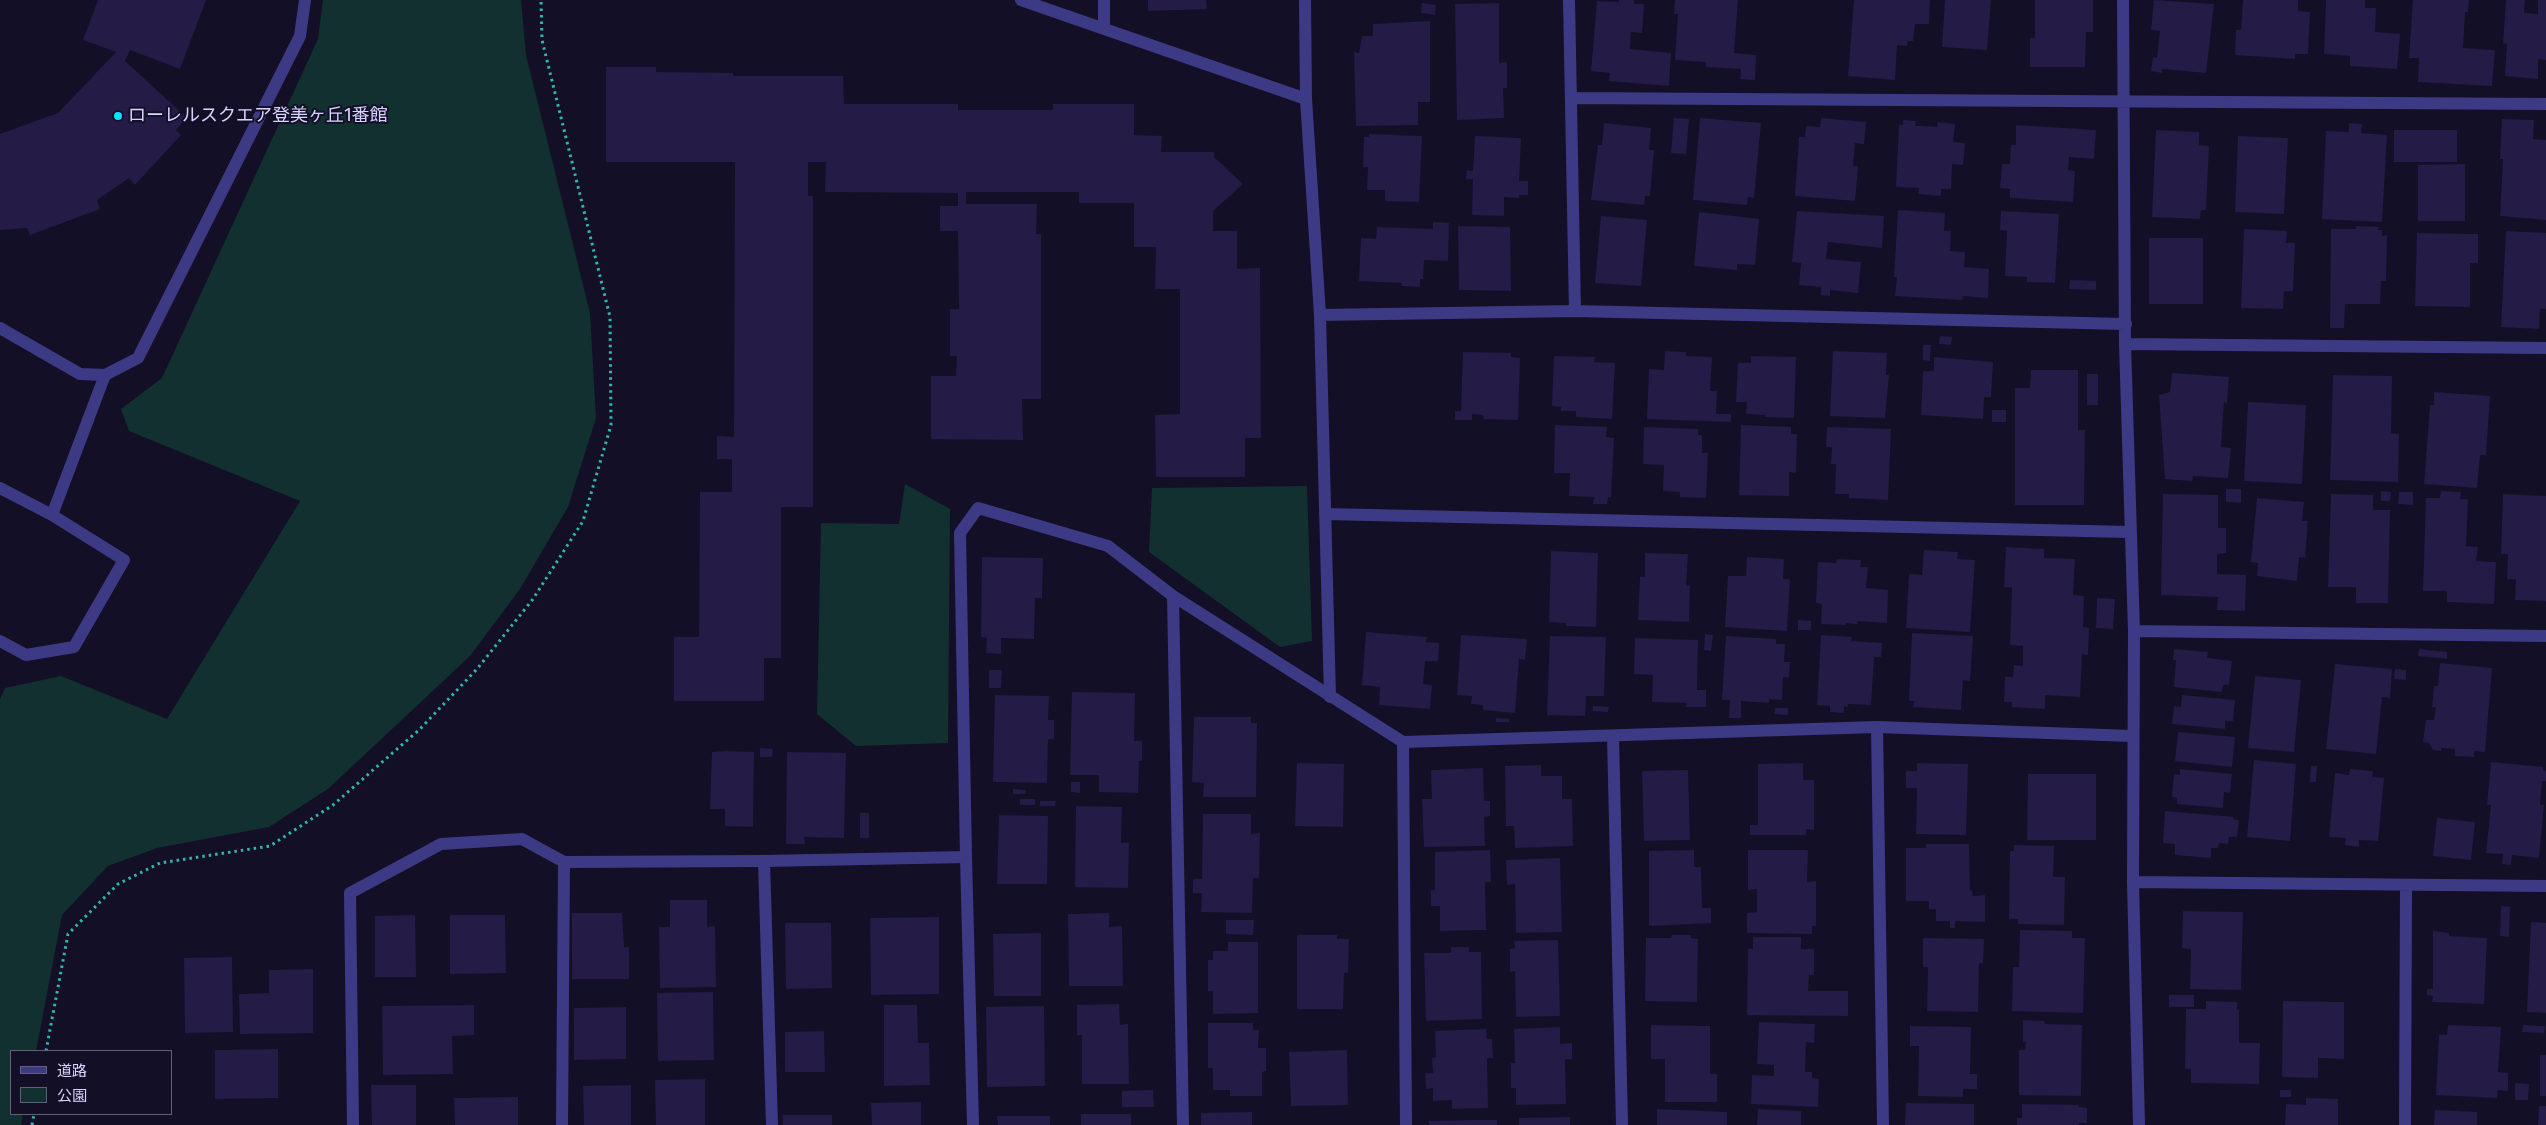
<!DOCTYPE html>
<html>
<head>
<meta charset="utf-8">
<style>
  body { margin:0 }
  #map { position:relative; width:2546px; height:1125px; overflow:hidden; background:#130f26; font-family:"Fira Sans","Noto Sans JP",sans-serif }
  canvas { display:block }
  .legend { position:absolute; left:10px; top:1050px; width:162px; height:65px; box-sizing:border-box; background:#130f26; border:1px solid #625e7d; margin:0; padding:6px 9px; list-style:none; font-size:15px; color:#d9d4ff }
  .legend li { display:flex; align-items:center; gap:10px; height:25px }
  .legend b { width:25px; border:1px solid #625e7d }
</style>
</head>
<body>
<div id="map">
<canvas width="2546" height="1125"></canvas>
<ul class="legend">
<li><b style="height:6px;background:#3d3a85"></b>道路</li>
<li><b style="height:14px;background:#12302f"></b>公園</li>
</ul>
</div>
<script>
const ctx = document.querySelector('canvas').getContext('2d');
ctx.lineJoin = 'round';
function fill(path, color) { ctx.fillStyle = color; ctx.fill(path, 'evenodd'); }
const shape = rows => new Path2D(rows.map(r => 'M' + r).join(''));
function strokePath(path, color, width, dash) { ctx.strokeStyle = color; ctx.lineWidth = width; ctx.lineCap = dash ? 'butt' : 'round'; ctx.setLineDash(dash || []); ctx.stroke(path); }
function write(font, color, halo, rows, align = 'center') {
  ctx.font = font + ' "Fira Sans","Noto Sans JP",sans-serif'; ctx.lineWidth = 4; ctx.setLineDash([]); ctx.textBaseline = 'middle'; ctx.strokeStyle = halo; ctx.fillStyle = color; for (const [text, x, y, turn = 0] of rows) {
    ctx.save(); ctx.translate(x, y); ctx.rotate((+turn || 0) * Math.PI / 180); ctx.textAlign = isNaN(turn) ? turn : align; if (halo) ctx.strokeText(text, 0, 0); ctx.fillText(text, 0, 0); ctx.restore();
  }
}
fill(shape([
  [323,0,521,0,526,55,590,313,596,418,568,507,520,589,470,656,328,789,269,827,157,848,108,866,62,915,36,1051,11,1051,11,1114,23,1114,21,1125,0,1125,0,699,5,688,61,676,167,719,300,501,129,431,121,409,162,378,318,39],
  [905,484,950,509,948,743,856,746,817,714,821,523,899,524],
  [1307,486,1312,641,1280,647,1149,552,1152,488]
]), '#12302f');
fill(shape([
  [98,0,206,0,180,69,130,50,125,61,187,118,176,130,181,135,135,185,129,178,97,200,100,209,30,235,27,228,0,230,0,134,58,113,116,52,83,40],
  [1148,0,1206,0,1207,9,1148,11],
  [1619,0,1634,0,1634,4,1644,4,1642,33,1631,32,1630,49,1671,53,1669,86,1609,81,1610,73,1591,71,1597,1,1619,2],
  [1675,0,1738,0,1734,53,1756,55,1755,80,1740,79,1741,69,1706,67,1706,62,1675,60,1678,14,1674,14],
  [1854,0,1930,0,1929,24,1915,24,1913,41,1908,41,1907,46,1897,45,1895,80,1848,76],
  [1945,0,1991,0,1987,50,1942,47],
  [2035,0,2093,0,2093,32,2086,32,2085,67,2030,67,2030,38,2035,38],
  [2154,0,2214,4,2206,73,2162,69,2162,73,2151,71,2153,57,2157,58,2160,31,2151,30],
  [2243,0,2298,0,2298,11,2310,12,2308,54,2295,54,2295,59,2235,55,2236,30,2241,30],
  [2326,0,2365,0,2365,8,2376,8,2375,32,2400,34,2397,69,2350,66,2350,56,2324,54],
  [2413,0,2469,0,2468,12,2465,12,2463,48,2495,50,2492,86,2418,82,2419,58,2409,58],
  [2506,0,2525,0,2524,13,2538,14,2538,0,2546,0,2546,60,2538,59,2538,79,2505,76,2507,44,2503,43],
  [1422,3,1436,5,1435,15,1421,13],
  [1499,3,1499,63,1507,62,1507,88,1503,88,1504,118,1457,120,1455,4],
  [1430,21,1430,102,1418,102,1418,125,1356,126,1354,52,1359,53,1362,36,1373,36,1373,24],
  [606,67,656,67,656,72,733,73,733,76,843,76,844,104,958,104,958,110,1053,110,1053,104,1134,104,1134,135,1162,136,1161,152,1214,152,1214,157,1243,184,1213,211,1213,231,1237,231,1237,269,1260,268,1261,438,1245,438,1245,477,1156,477,1155,415,1180,414,1180,289,1155,289,1156,247,1134,247,1134,203,1079,203,1079,192,966,192,966,204,1037,204,1036,234,1041,234,1041,399,1022,399,1023,440,931,439,931,376,956,376,957,356,950,356,950,309,959,309,958,231,940,231,940,206,958,206,958,193,825,192,826,162,808,162,808,196,813,196,813,507,781,507,781,658,764,658,764,701,674,701,674,637,699,637,700,492,732,492,732,459,717,459,717,436,734,437,735,162,606,162],
  [1674,118,1689,119,1686,154,1671,153],
  [1700,118,1761,123,1754,198,1748,197,1747,205,1693,200],
  [1821,118,1866,122,1864,144,1855,143,1853,166,1858,166,1855,201,1795,196,1799,137,1805,137,1806,126,1820,127],
  [2502,119,2534,120,2533,139,2546,140,2546,220,2500,216,2503,159,2500,159],
  [1903,120,1916,121,1915,126,1922,126,1937,127,1938,122,1955,124,1953,142,1965,143,1963,165,1952,164,1951,189,1941,189,1941,196,1918,194,1919,188,1896,187,1899,125,1903,125],
  [1604,123,1651,128,1649,150,1654,150,1650,196,1645,196,1644,205,1591,200,1598,145,1602,145],
  [2349,123,2362,124,2361,133,2387,135,2382,222,2322,219,2326,131,2349,132],
  [2016,125,2096,130,2094,159,2069,157,2068,170,2075,171,2073,202,2010,198,2010,189,2000,188,2002,164,2010,164,2011,145,2016,145],
  [2156,130,2199,132,2199,145,2209,146,2206,210,2201,210,2200,219,2152,217],
  [2394,130,2457,130,2457,162,2394,162],
  [1369,134,1422,136,1419,202,1385,201,1385,190,1367,190,1368,167,1363,167,1364,137,1369,137],
  [1475,136,1521,138,1519,181,1528,181,1528,195,1519,195,1519,198,1504,197,1504,216,1472,215,1473,179,1466,179,1467,170,1473,171],
  [2238,136,2288,138,2284,214,2235,212],
  [2465,164,2465,221,2418,221,2418,165],
  [1898,210,1945,213,1944,231,1951,231,1950,251,1965,252,1964,267,1989,269,1988,298,1963,296,1962,300,1895,296,1897,277,1894,277],
  [1797,211,1884,216,1882,248,1828,242,1826,259,1861,262,1858,293,1830,290,1830,296,1821,295,1821,287,1799,285,1801,263,1792,262],
  [2001,211,2059,214,2055,283,2027,282,2027,277,2005,276,2007,231,2000,230],
  [1699,212,1759,219,1755,265,1737,264,1737,270,1694,266],
  [1601,216,1647,220,1641,286,1595,283],
  [1433,222,1449,223,1448,261,1424,260,1423,279,1420,279,1420,287,1401,286,1402,283,1359,281,1361,238,1376,239,1377,227,1433,229],
  [1458,226,1510,227,1511,291,1459,290],
  [2356,226,2379,227,2378,230,2382,230,2382,236,2387,235,2386,281,2381,281,2380,304,2345,304,2344,328,2330,328,2331,229,2356,229],
  [2244,229,2287,231,2286,243,2295,243,2293,291,2284,291,2283,309,2241,308],
  [2506,231,2546,233,2546,309,2540,309,2539,329,2501,327],
  [2417,233,2478,234,2478,263,2470,263,2470,307,2415,306],
  [2149,238,2203,238,2203,304,2149,304],
  [2070,280,2096,281,2096,290,2069,289],
  [1940,336,1952,337,1951,345,1939,344],
  [1923,345,1931,345,1930,361,1923,360],
  [1665,351,1686,352,1686,356,1712,357,1710,391,1717,391,1716,414,1731,414,1731,422,1647,419,1649,369,1664,370],
  [1833,351,1887,353,1886,375,1889,375,1885,418,1830,416],
  [1463,352,1511,353,1511,357,1520,358,1518,420,1484,419,1483,415,1472,414,1472,420,1455,420,1455,411,1461,411],
  [1554,356,1595,357,1594,362,1615,363,1612,419,1576,417,1576,411,1561,411,1561,407,1552,406],
  [1751,356,1796,357,1794,418,1765,417,1765,415,1746,414,1747,402,1736,402,1738,363,1751,363],
  [1934,357,1993,362,1991,397,1984,397,1983,419,1921,415,1923,371,1934,371],
  [2031,370,2078,370,2078,430,2085,430,2084,505,2015,505,2015,388,2030,388],
  [2172,373,2229,377,2227,403,2224,402,2221,447,2231,448,2228,478,2193,476,2192,481,2165,479,2159,395,2170,392],
  [2087,374,2098,374,2098,405,2087,405],
  [2333,375,2392,376,2391,433,2399,434,2398,482,2330,480],
  [2434,392,2490,396,2486,455,2480,455,2477,488,2424,484,2430,405,2434,405],
  [2248,402,2306,405,2302,484,2244,481],
  [1992,410,2006,410,2006,422,1992,422],
  [1555,425,1607,427,1606,437,1614,438,1611,498,1608,497,1607,504,1593,504,1594,497,1569,496,1570,473,1554,473],
  [1741,425,1791,427,1791,434,1797,434,1796,473,1789,472,1789,496,1739,495],
  [1644,427,1698,429,1698,435,1702,435,1702,453,1708,453,1706,498,1680,497,1680,492,1663,491,1664,465,1643,464],
  [1827,427,1891,429,1888,500,1849,498,1849,494,1835,494,1836,464,1831,464,1832,447,1826,447],
  [2226,489,2241,489,2241,503,2226,502],
  [2381,491,2391,492,2390,501,2381,501],
  [2441,491,2461,492,2460,499,2468,499,2466,546,2478,547,2476,561,2496,562,2494,604,2447,602,2447,591,2423,591,2426,498,2440,498],
  [2399,492,2413,492,2413,505,2398,504],
  [2163,494,2218,495,2218,528,2226,528,2226,553,2217,554,2217,574,2246,575,2245,611,2217,610,2218,597,2161,595],
  [2331,494,2373,495,2373,510,2390,510,2388,603,2356,603,2356,587,2328,587],
  [2503,494,2546,496,2546,601,2515,600,2516,579,2507,579,2508,554,2501,554],
  [2257,498,2304,502,2302,521,2308,521,2305,558,2299,557,2297,581,2257,576,2258,563,2251,562],
  [2006,547,2044,549,2044,558,2075,559,2073,595,2084,596,2083,627,2089,628,2088,655,2082,654,2080,697,2045,695,2045,709,2012,707,2012,702,2004,702,2005,677,2013,677,2014,665,2023,666,2023,646,2010,645,2012,587,2004,587],
  [1924,550,1958,552,1957,559,1975,560,1970,632,1906,628,1909,574,1922,575],
  [1551,551,1598,553,1596,627,1566,626,1566,623,1549,622],
  [1645,553,1688,554,1686,586,1690,585,1689,622,1638,620,1640,577,1645,577],
  [982,557,1043,558,1042,598,1035,598,1034,639,1001,638,1001,654,986,653,987,638,981,637],
  [1747,557,1784,559,1783,579,1790,579,1787,631,1725,627,1728,576,1746,576],
  [1837,559,1861,560,1860,567,1868,567,1866,588,1888,590,1887,623,1857,621,1858,624,1846,623,1846,625,1821,624,1822,604,1816,603,1818,562,1836,563],
  [2097,598,2115,599,2113,629,2096,628],
  [1798,620,1811,621,1811,630,1798,630],
  [1366,632,1427,637,1426,642,1439,643,1438,661,1425,661,1423,684,1432,685,1430,709,1379,705,1380,687,1362,685],
  [1912,633,1973,636,1970,681,1963,680,1961,710,1913,707,1914,701,1909,701],
  [1705,634,1713,635,1711,651,1704,650],
  [1461,635,1527,639,1525,660,1519,659,1515,713,1483,710,1483,705,1471,704,1472,696,1457,695],
  [1821,635,1852,637,1851,641,1882,643,1881,657,1874,657,1871,705,1848,704,1848,707,1844,706,1844,713,1830,712,1830,706,1817,705],
  [1550,636,1606,637,1604,696,1586,696,1585,716,1547,715],
  [1726,636,1776,639,1776,644,1785,644,1784,662,1790,662,1789,678,1783,677,1782,700,1769,699,1769,703,1741,701,1741,718,1729,718,1730,700,1722,700],
  [1635,638,1698,640,1697,690,1706,690,1706,707,1686,707,1687,703,1652,702,1653,675,1634,674],
  [2174,649,2208,652,2207,658,2232,661,2229,685,2223,685,2222,692,2174,687,2176,660,2173,660],
  [2419,649,2447,652,2447,659,2418,656],
  [2440,663,2492,668,2485,752,2474,751,2474,757,2455,756,2455,749,2441,748,2441,751,2433,750,2429,743,2423,742,2426,720,2434,720,2436,707,2432,707,2434,686,2438,686],
  [2335,664,2392,669,2390,698,2382,697,2376,754,2326,749],
  [2395,669,2406,670,2406,680,2394,679],
  [989,670,1002,670,1001,688,989,688],
  [2255,676,2301,680,2294,752,2248,748],
  [1072,692,1135,693,1134,741,1142,741,1142,761,1139,761,1138,793,1099,792,1099,775,1070,775],
  [995,695,1049,696,1048,720,1054,720,1054,739,1048,739,1047,783,993,782],
  [2182,695,2235,700,2233,721,2225,721,2225,729,2172,724,2174,706,2181,707],
  [1593,706,1609,707,1608,712,1593,711],
  [1775,708,1788,708,1788,715,1774,714],
  [1194,717,1251,717,1251,723,1257,723,1256,797,1203,797,1204,783,1192,782],
  [1496,718,1509,719,1509,722,1496,722],
  [2178,732,2235,737,2232,767,2175,761],
  [760,748,773,749,772,757,760,757],
  [726,751,754,752,753,827,725,826,725,809,710,809,712,752],
  [787,752,846,753,844,838,804,837,805,844,786,844],
  [2254,760,2296,764,2290,841,2247,837],
  [2491,762,2543,767,2543,770,2546,771,2546,781,2542,781,2540,805,2544,805,2539,858,2512,855,2511,865,2502,864,2503,854,2486,853,2491,805,2487,805],
  [1297,763,1344,764,1343,827,1295,826],
  [1803,763,1803,780,1814,780,1814,830,1806,829,1806,835,1750,835,1750,825,1758,825,1758,764],
  [1917,763,1968,764,1966,835,1916,834,1917,788,1906,788,1906,771,1917,771],
  [1541,765,1541,776,1562,776,1562,799,1572,799,1573,846,1515,848,1514,826,1506,826,1505,766],
  [2311,766,2317,766,2316,782,2310,782],
  [1483,768,1484,801,1490,801,1490,816,1484,817,1485,846,1424,847,1422,799,1432,799,1431,770],
  [2180,769,2232,774,2230,793,2224,792,2223,808,2177,804,2177,798,2172,797,2174,774,2180,775],
  [2350,769,2373,771,2372,777,2384,778,2378,841,2359,840,2359,847,2345,845,2346,838,2329,837,2335,773,2349,775],
  [1688,770,1690,840,1644,841,1642,771],
  [2028,774,2096,774,2096,840,2027,840],
  [1071,782,1080,782,1080,793,1071,792],
  [1013,789,1026,790,1025,794,1013,794],
  [1020,799,1035,799,1035,805,1020,805],
  [1040,801,1056,801,1055,806,1040,806],
  [1076,806,1122,807,1121,843,1129,843,1128,888,1075,887],
  [2165,811,2234,817,2233,819,2239,820,2237,837,2229,837,2228,844,2219,843,2218,848,2211,848,2211,858,2175,855,2175,844,2163,843],
  [860,813,869,813,869,838,860,838],
  [1203,814,1251,814,1251,834,1260,833,1259,878,1253,878,1252,913,1201,912,1202,893,1193,893,1193,879,1202,879],
  [999,815,1048,816,1047,884,997,884],
  [2437,818,2475,822,2471,860,2433,856],
  [1926,844,1969,844,1970,891,1972,890,1973,896,1985,895,1985,922,1955,921,1955,928,1950,928,1950,921,1936,921,1936,909,1929,909,1929,901,1906,901,1906,848,1926,848],
  [2014,845,2054,846,2053,877,2065,877,2064,925,2018,924,2018,919,2009,919,2010,851,2014,851],
  [1490,850,1491,882,1485,882,1486,930,1440,931,1440,906,1431,906,1431,890,1435,890,1435,852],
  [1694,850,1694,867,1701,867,1702,908,1711,908,1711,923,1649,926,1649,851],
  [1748,850,1808,850,1807,882,1816,881,1816,926,1812,926,1812,934,1747,933,1747,913,1757,912,1757,889,1748,890],
  [1560,858,1562,932,1516,933,1515,884,1507,885,1506,860],
  [670,900,707,900,707,927,715,926,716,987,660,988,659,927,670,927],
  [2501,906,2510,907,2509,937,2500,936],
  [2183,911,2243,912,2241,990,2190,989,2191,949,2182,948],
  [572,913,622,913,624,947,629,947,629,979,572,979],
  [1109,913,1109,927,1122,926,1123,986,1069,986,1068,914],
  [415,915,416,977,375,977,375,916],
  [450,915,505,915,506,973,450,974],
  [939,917,939,994,871,995,870,918],
  [1226,920,1254,920,1253,935,1226,934],
  [2531,922,2546,923,2546,1013,2527,1012],
  [785,923,831,923,832,988,786,989],
  [2020,930,2072,931,2072,938,2085,938,2083,1013,2012,1011,2013,967,2019,967],
  [2433,931,2449,933,2449,936,2487,938,2484,1004,2432,1002,2433,996,2427,995,2427,989,2433,989],
  [1041,933,1041,996,994,996,993,934],
  [1297,935,1337,935,1337,939,1349,939,1348,973,1344,973,1343,1009,1297,1009],
  [1672,935,1691,935,1691,938,1698,939,1697,1002,1645,1001,1646,938,1671,938],
  [1753,937,1801,937,1801,949,1814,949,1814,975,1809,975,1808,991,1848,991,1848,1016,1747,1015,1748,949,1753,949],
  [1923,938,1984,939,1983,963,1979,963,1978,1012,1927,1011,1928,967,1923,967],
  [1558,940,1560,1016,1516,1017,1515,971,1510,972,1510,949,1515,948,1514,941],
  [1228,942,1258,942,1258,1013,1213,1014,1213,991,1208,991,1208,960,1213,960,1213,951,1228,951],
  [1451,947,1469,947,1469,952,1481,952,1482,1019,1426,1021,1424,953,1451,953],
  [232,957,233,1032,185,1033,184,958],
  [313,969,313,1033,240,1034,239,994,269,993,269,970],
  [713,992,714,1060,658,1061,657,993],
  [2169,995,2194,995,2194,1007,2169,1007],
  [2206,1001,2237,1002,2237,1009,2239,1010,2239,1043,2260,1043,2259,1084,2191,1083,2191,1069,2185,1069,2186,1009,2206,1009],
  [2283,1001,2344,1002,2344,1059,2318,1058,2318,1078,2282,1077],
  [1119,1004,1120,1025,1128,1024,1129,1084,1082,1084,1082,1035,1077,1035,1077,1005],
  [474,1005,474,1035,452,1036,453,1074,383,1075,382,1006],
  [884,1005,917,1005,918,1043,929,1043,930,1085,884,1086],
  [1044,1006,1045,1086,987,1087,986,1007],
  [626,1007,626,1059,574,1060,574,1008],
  [2023,1020,2044,1021,2045,1024,2082,1025,2081,1096,2019,1095,2019,1050,2025,1050,2026,1042,2023,1042],
  [1759,1022,1815,1024,1814,1043,1806,1042,1805,1072,1812,1072,1812,1078,1819,1079,1818,1107,1751,1104,1752,1075,1774,1076,1774,1065,1757,1064],
  [1208,1023,1253,1023,1253,1030,1259,1030,1258,1048,1266,1048,1266,1071,1262,1072,1262,1096,1230,1096,1230,1090,1213,1090,1213,1068,1208,1068],
  [1651,1025,1710,1026,1710,1074,1717,1074,1717,1102,1665,1102,1665,1059,1651,1059],
  [2448,1025,2501,1027,2498,1072,2508,1073,2508,1091,2498,1090,2497,1098,2436,1095,2439,1035,2447,1035],
  [2523,1025,2545,1026,2544,1033,2522,1032],
  [1910,1026,1971,1027,1970,1074,1977,1074,1977,1089,1963,1089,1963,1097,1918,1096,1919,1046,1910,1046],
  [1560,1027,1560,1044,1572,1043,1572,1059,1565,1059,1566,1104,1516,1105,1516,1088,1511,1088,1511,1063,1515,1063,1514,1029],
  [1486,1029,1487,1039,1492,1039,1493,1058,1487,1058,1488,1108,1452,1109,1452,1100,1433,1101,1433,1088,1426,1089,1425,1073,1433,1073,1432,1058,1436,1057,1435,1031],
  [824,1031,825,1072,785,1072,785,1032],
  [278,1049,278,1098,215,1099,215,1050],
  [1347,1050,1348,1105,1291,1106,1289,1052],
  [2540,1055,2546,1055,2546,1096,2540,1096],
  [705,1079,705,1125,656,1125,655,1080],
  [2515,1083,2529,1084,2528,1100,2515,1100],
  [371,1085,416,1085,416,1125,372,1125],
  [631,1085,631,1125,584,1125,583,1086],
  [1153,1090,1154,1107,1122,1107,1122,1091],
  [2280,1090,2291,1090,2291,1097,2280,1097],
  [518,1097,518,1125,455,1125,454,1098],
  [2306,1098,2338,1099,2338,1125,2285,1125,2286,1104,2306,1105],
  [921,1102,921,1125,872,1125,871,1103],
  [1906,1103,1974,1104,1974,1125,1905,1125],
  [2022,1104,2079,1105,2079,1107,2087,1108,2087,1123,2079,1123,2079,1125,2017,1125,2017,1118,2022,1118],
  [2539,1106,2546,1106,2546,1125,2538,1125],
  [1657,1109,1727,1112,1727,1125,1657,1125],
  [1758,1109,1801,1111,1801,1125,1757,1125],
  [2435,1110,2477,1112,2477,1125,2434,1125],
  [1252,1112,1252,1125,1201,1125,1201,1113],
  [1081,1114,1131,1114,1131,1125,1081,1125],
  [783,1115,832,1115,832,1125,783,1125],
  [997,1116,1050,1116,1050,1125,998,1125],
  [1570,1117,1570,1125,1519,1125,1519,1118],
  [1476,1120,1497,1120,1497,1125,1429,1125,1429,1121]
]), '#241b47');
strokePath(shape([
  [46,1051,68,934,118,884,160,863,270,846,333,805,420,729,477,669,533,599,583,521,611,425,610,317,542,40,541,0],
  [32,1125,34,1114]
]), '#2fb8b0', 3, [2.5, 4]);
strokePath(shape([
  [1021,0,1306,99],
  [1104,0,1104,29],
  [1305,0,1306,99,1320,315,1330,697],
  [1569,0,1575,311],
  [2123,0,2125,344,2134,631,2133,882,2139,1125],
  [1572,98,2546,104],
  [1320,315,1575,311,2126,324],
  [2125,344,2546,348],
  [0,488,52,515,124,560,74,647,26,655,0,641],
  [1325,514,2130,532],
  [52,515,105,375],
  [1173,596,1183,1125],
  [2134,631,2546,636],
  [1877,727,1883,1125],
  [1613,736,1622,1125],
  [1403,742,1406,1125],
  [966,857,973,1125],
  [2133,882,2546,886],
  [353,1125,350,893,441,844,522,839,564,862,764,861],
  [562,1125,564,862],
  [2405,1125,2406,886]
]), '#3d3a85', 12);
strokePath(shape([
  [0,328,80,374,105,375,138,358,300,36,305,0],
  [772,1125,764,861,966,857,960,533,978,508,1108,546,1173,596,1403,742,1877,727,2133,736]
]), '#3d3a85', 12);
for (const [x, y, r, color] of [
  [118,116,5,"#00e5ff"]
]) { const dot = new Path2D(); dot.arc(x, y, r, 0, 2 * Math.PI); ctx.fillStyle = color; ctx.fill(dot); strokePath(dot, '#130f26', 2); }
write('18px', '#d9d4ff', '#130f26', [
  ["ローレルスクエア登美ヶ丘1番館",128,116]
], 'left');
</script>
</body>
</html>
